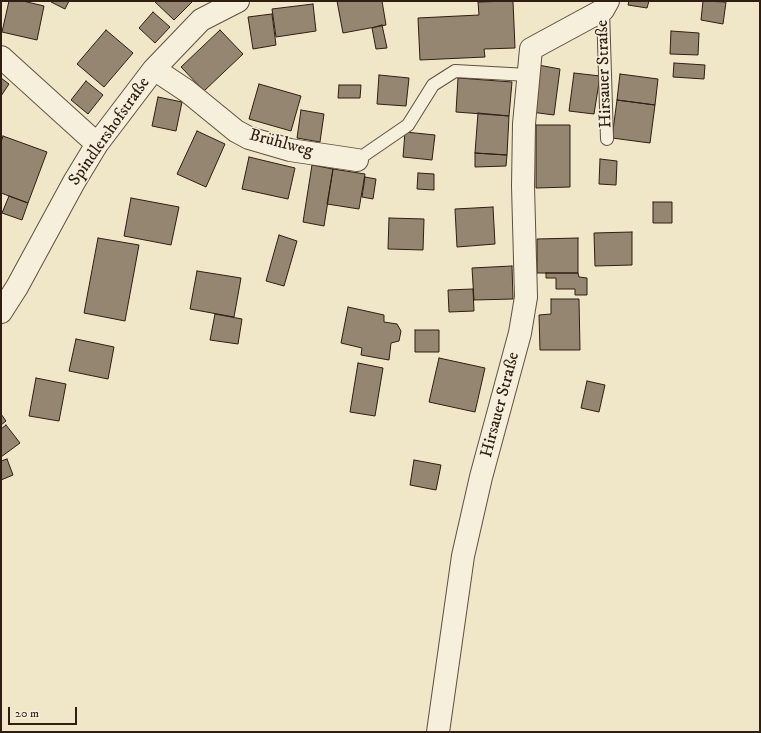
<!DOCTYPE html>
<html>
<head>
<meta charset="utf-8">
<style>
  body { margin:0 }
  #map { position:relative; width:761px; height:733px; overflow:hidden; background:#f0e6c8; font-family:"IM FELL DW Pica",serif }
  canvas { display:block }
  .frame { position:absolute; inset:0; border:2px solid #301e12; pointer-events:none }
  .scale { position:absolute; left:8px; top:707px; width:69px; height:18px; box-sizing:border-box; border:2px solid #301e12; border-top:0; padding-left:5px; font-size:12px; line-height:14px; white-space:nowrap; color:#301e12; -webkit-text-stroke:3px #f5efdb; paint-order:stroke }
</style>
</head>
<body>
<div id="map">
<canvas width="761" height="733"></canvas>
<div class="frame"></div>
<div class="scale">20 m</div>
</div>
<script>
const ctx = document.querySelector('canvas').getContext('2d');
ctx.lineJoin = 'round';
function fill(path, color) { ctx.fillStyle = color; ctx.fill(path, 'evenodd'); }
const shape = rows => new Path2D(rows.map(r => 'M' + r).join(''));
function strokePath(path, color, width, dash) { ctx.strokeStyle = color; ctx.lineWidth = width; ctx.lineCap = dash ? 'butt' : 'round'; ctx.setLineDash(dash || []); ctx.stroke(path); }
function write(font, color, halo, rows, align = 'center') {
  ctx.font = font + ' "IM FELL DW Pica",serif'; ctx.lineWidth = 3; ctx.setLineDash([]); ctx.textBaseline = 'middle'; ctx.strokeStyle = halo; ctx.fillStyle = color; for (const [text, x, y, turn = 0] of rows) {
    ctx.save(); ctx.translate(x, y); ctx.rotate((+turn || 0) * Math.PI / 180); ctx.textAlign = isNaN(turn) ? turn : align; if (halo) ctx.strokeText(text, 0, 0); ctx.fillText(text, 0, 0); ctx.restore();
  }
}
const building = shape([
  [9,1,23,1,44,6,37,40,2,32,9,1],
  [52,1,69,1,65,9,51,2,52,1],
  [154,1,193,1,174,20,154,1],
  [337,1,382,1,386,25,343,33,337,1],
  [513,1,515,48,484,49,485,57,420,60,418,18,479,15,478,2,513,1],
  [629,1,649,1,647,8,628,5,629,1],
  [703,1,726,2,723,24,701,20,703,1],
  [313,4,316,31,276,37,272,9,313,4],
  [153,12,170,27,155,43,139,28,153,12],
  [272,14,276,45,253,49,248,17,272,14],
  [382,25,387,48,376,49,372,28,382,25],
  [106,30,133,53,104,87,77,64,106,30],
  [220,30,243,54,204,91,181,67,220,30],
  [671,31,699,33,698,55,670,54,671,31],
  [674,63,705,65,704,79,673,77,674,63],
  [538,65,560,69,554,115,531,112,538,65],
  [574,73,600,76,594,114,569,111,574,73],
  [620,74,658,79,655,105,617,100,620,74],
  [379,75,409,78,406,106,377,104,379,75],
  [1,78,9,84,1,96,1,78],
  [458,78,512,82,509,116,456,112,458,78],
  [86,81,103,95,88,114,71,100,86,81],
  [259,84,301,96,291,131,249,119,259,84],
  [339,85,361,85,360,98,338,98,339,85],
  [158,97,182,102,176,131,152,126,158,97],
  [617,100,655,105,650,143,612,138,617,100],
  [301,110,324,114,320,142,297,138,301,110],
  [478,113,509,116,507,155,475,153,478,113],
  [536,125,570,125,570,187,536,188,536,125],
  [197,131,225,144,206,187,177,174,197,131],
  [405,132,435,135,432,160,403,157,405,132],
  [3,136,47,152,28,203,1,193,1,142,3,136],
  [475,153,507,155,506,166,475,167,475,153],
  [249,157,295,168,288,199,242,189,249,157],
  [600,159,617,161,616,185,599,184,600,159],
  [312,165,333,169,324,226,303,222,312,165],
  [333,169,365,174,359,209,327,204,333,169],
  [418,173,434,174,434,190,417,189,418,173],
  [365,177,376,179,373,199,362,197,365,177],
  [9,196,28,203,22,220,2,213,9,196],
  [131,198,179,207,171,245,124,236,131,198],
  [653,202,672,202,672,223,653,223,653,202],
  [493,207,495,244,457,247,455,209,493,207],
  [389,218,424,219,423,250,388,249,389,218],
  [632,232,632,265,595,266,594,233,632,232],
  [279,235,297,241,284,286,266,281,279,235],
  [98,238,139,245,125,321,84,313,98,238],
  [578,238,578,273,537,273,537,239,578,238],
  [512,266,513,299,474,300,472,268,512,266],
  [197,271,241,278,234,317,190,309,197,271],
  [546,273,578,273,579,277,587,278,587,295,575,295,575,289,556,289,556,278,546,278,546,273],
  [473,289,474,311,449,312,448,290,473,289],
  [551,299,579,299,580,350,540,350,539,315,551,314,551,299],
  [348,307,384,315,384,322,397,324,401,331,399,341,391,343,389,360,361,355,362,348,341,343,348,307],
  [215,314,242,319,238,344,210,340,215,314],
  [415,330,439,330,439,352,415,352,415,330],
  [76,339,114,347,108,379,69,371,76,339],
  [439,358,485,368,475,412,429,402,439,358],
  [358,363,383,368,375,416,350,412,358,363],
  [36,378,66,384,59,421,29,416,36,378],
  [587,381,605,385,599,412,581,408,587,381],
  [1,414,6,421,1,425,1,414],
  [6,425,20,443,1,457,1,429,6,425],
  [7,459,13,475,1,480,1,461,7,459],
  [414,460,441,465,436,490,410,485,414,460]
]);
fill(building, '#948671');
strokePath(building, '#301e12', 1);
const lane = shape([
  [603,10,607,139],
  [357,160,408,125,433,85,455,71,528,75]
]);
const street = shape([
  [1,57,97,144],
  [154,69,187,91,236,131,249,138,290,150,357,160],
  [1,312,17,287,74,182,97,144,154,69,201,20,238,1],
  [438,732,463,556,481,477,520,333,526,297,523,186,524,124,531,49,603,10,608,1]
]);
strokePath(lane, '#605040', 14);
strokePath(street, '#605040', 24);
strokePath(lane, '#f5efdb', 12);
strokePath(street, '#f5efdb', 22);
write('17px', '#301e12', '#f5efdb', [
  ["Hirsauer Straße",605,74,-92],
  ["Spindlershofstraße",110,132,-55],
  ["Brühlweg",281,144,15],
  ["Hirsauer Straße",501,405,-75]
]);
</script>
</body>
</html>
